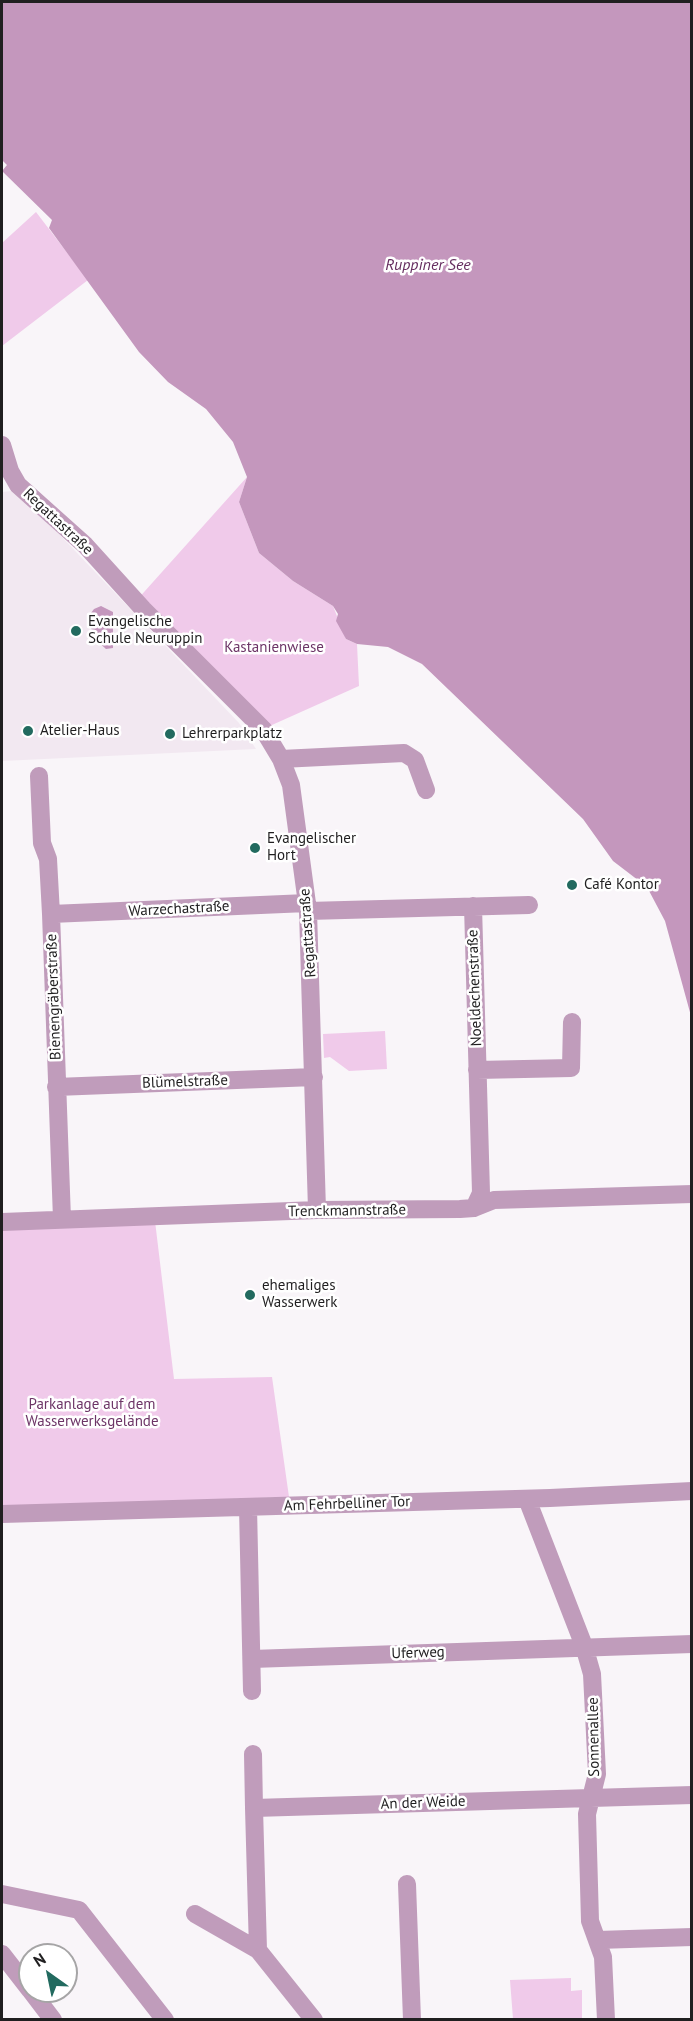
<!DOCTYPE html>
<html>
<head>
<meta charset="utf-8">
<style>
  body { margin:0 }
  #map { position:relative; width:693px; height:2021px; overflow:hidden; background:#f9f5f9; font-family:"PT Sans",sans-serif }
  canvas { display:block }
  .frame { position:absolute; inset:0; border:3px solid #201f20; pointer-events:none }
  .north { position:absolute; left:18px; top:1943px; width:60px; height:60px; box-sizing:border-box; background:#fff; border:2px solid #a6a5a6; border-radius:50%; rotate:327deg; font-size:16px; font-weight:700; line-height:24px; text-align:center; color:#201f20 }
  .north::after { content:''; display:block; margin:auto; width:21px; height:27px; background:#226a5f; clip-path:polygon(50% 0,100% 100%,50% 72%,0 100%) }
</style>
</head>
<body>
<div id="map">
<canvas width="693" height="2021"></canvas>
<div class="frame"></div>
<div class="north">N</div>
</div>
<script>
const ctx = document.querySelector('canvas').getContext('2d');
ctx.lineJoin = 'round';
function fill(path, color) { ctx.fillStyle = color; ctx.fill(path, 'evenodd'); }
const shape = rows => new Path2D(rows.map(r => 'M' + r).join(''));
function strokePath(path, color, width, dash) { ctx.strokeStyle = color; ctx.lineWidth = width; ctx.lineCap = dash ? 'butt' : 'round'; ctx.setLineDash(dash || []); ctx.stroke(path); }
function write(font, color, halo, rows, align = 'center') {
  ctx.font = font + ' "PT Sans",sans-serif'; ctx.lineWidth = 5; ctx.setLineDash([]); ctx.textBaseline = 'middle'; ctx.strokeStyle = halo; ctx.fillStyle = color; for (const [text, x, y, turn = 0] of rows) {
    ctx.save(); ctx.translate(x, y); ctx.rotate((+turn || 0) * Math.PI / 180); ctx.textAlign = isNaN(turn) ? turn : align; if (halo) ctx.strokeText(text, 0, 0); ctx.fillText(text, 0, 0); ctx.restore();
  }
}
fill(shape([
  [12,491,58,533,239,723,256,749,2,761,2,492]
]), '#f2e8f1');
fill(shape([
  [36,212,88,280,2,346,2,243],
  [247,477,239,502,259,553,293,581,333,606,346,639,357,644,359,686,263,729,136,601],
  [385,1031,387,1069,349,1071,330,1057,324,1058,323,1034],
  [155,1221,174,1379,272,1377,289,1497,2,1507,2,1228],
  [571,1978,571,1991,582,1990,582,2019,513,2019,510,1980]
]), '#f0caea');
fill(shape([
  [2,2,691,2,691,1016,665,921,647,887,613,861,583,819,422,664,388,647,357,644,346,639,336,621,338,614,333,606,293,581,259,553,239,502,247,477,233,442,206,409,168,382,139,352,49,228,52,220,2,171,7,165,2,160],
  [101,606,113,612,113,648,106,649,94,638,88,617,94,609]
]), '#c497bd');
strokePath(shape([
  [2,445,10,471,18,485,85,545,143,609,263,729,281,759,291,785,308,911,317,1210],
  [281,759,404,753,415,760,426,790],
  [39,776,42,843,48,859,51,914,62,1219],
  [473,906,481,1193,474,1208],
  [308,911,529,905],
  [51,914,307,903],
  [477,1070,571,1068,572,1022],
  [56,1087,314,1077],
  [2,1222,317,1210,460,1209,474,1208,494,1200,692,1194],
  [527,1499,584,1646,592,1674,597,1774,587,1814,590,1921,603,1957,606,2020],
  [248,1507,252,1691],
  [2,1514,550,1498,692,1491],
  [252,1659,692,1644],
  [253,1754,254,1808],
  [407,1884,412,2020],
  [2,1894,79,1910,165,2020],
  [195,1914,258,1950],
  [598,1940,692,1937],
  [2,1954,30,1990],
  [31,1991,53,2020],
  [314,2020,258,1950,254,1808,692,1795]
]), '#c09cbb', 18);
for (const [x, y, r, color] of [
  [76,631,6,"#226a5f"],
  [28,731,6,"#226a5f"],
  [170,734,6,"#226a5f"],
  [255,848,6,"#226a5f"],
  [572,885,6,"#226a5f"],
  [250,1295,6,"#226a5f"]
]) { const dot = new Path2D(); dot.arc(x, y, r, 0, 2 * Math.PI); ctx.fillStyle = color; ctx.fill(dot); strokePath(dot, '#fff', 2); }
write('15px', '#201f20', '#fff', [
  ["Regattastraße",58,522,43],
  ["Warzechastraße",179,909,-3],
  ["Regattastraße",308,933,-94],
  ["Noeldechenstraße",475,988,-92],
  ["Bienengräberstraße",54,997,-92],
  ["Blümelstraße",185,1082,-2],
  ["Trenckmannstraße",347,1211,-1],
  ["Am Fehrbelliner Tor",347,1504,-2],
  ["Uferweg",418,1653,-2],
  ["Sonnenallee",594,1737,-91],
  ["An der Weide",423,1803,-2]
]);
write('15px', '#201f20', '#fff', [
  ["Evangelische",88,622],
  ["Schule Neuruppin",88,639],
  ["Atelier-Haus",40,731],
  ["Lehrerparkplatz",182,734],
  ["Evangelischer",267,839],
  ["Hort",267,856],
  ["Café Kontor",584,885],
  ["ehemaliges",262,1286],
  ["Wasserwerk",262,1303]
], 'left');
write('15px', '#6d3567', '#fff', [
  ["Kastanienwiese",274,648],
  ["Parkanlage auf dem",92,1405],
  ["Wasserwerksgelände",92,1422]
]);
write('italic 16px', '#652d5f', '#fff', [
  ["Ruppiner See",428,265]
]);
</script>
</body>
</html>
